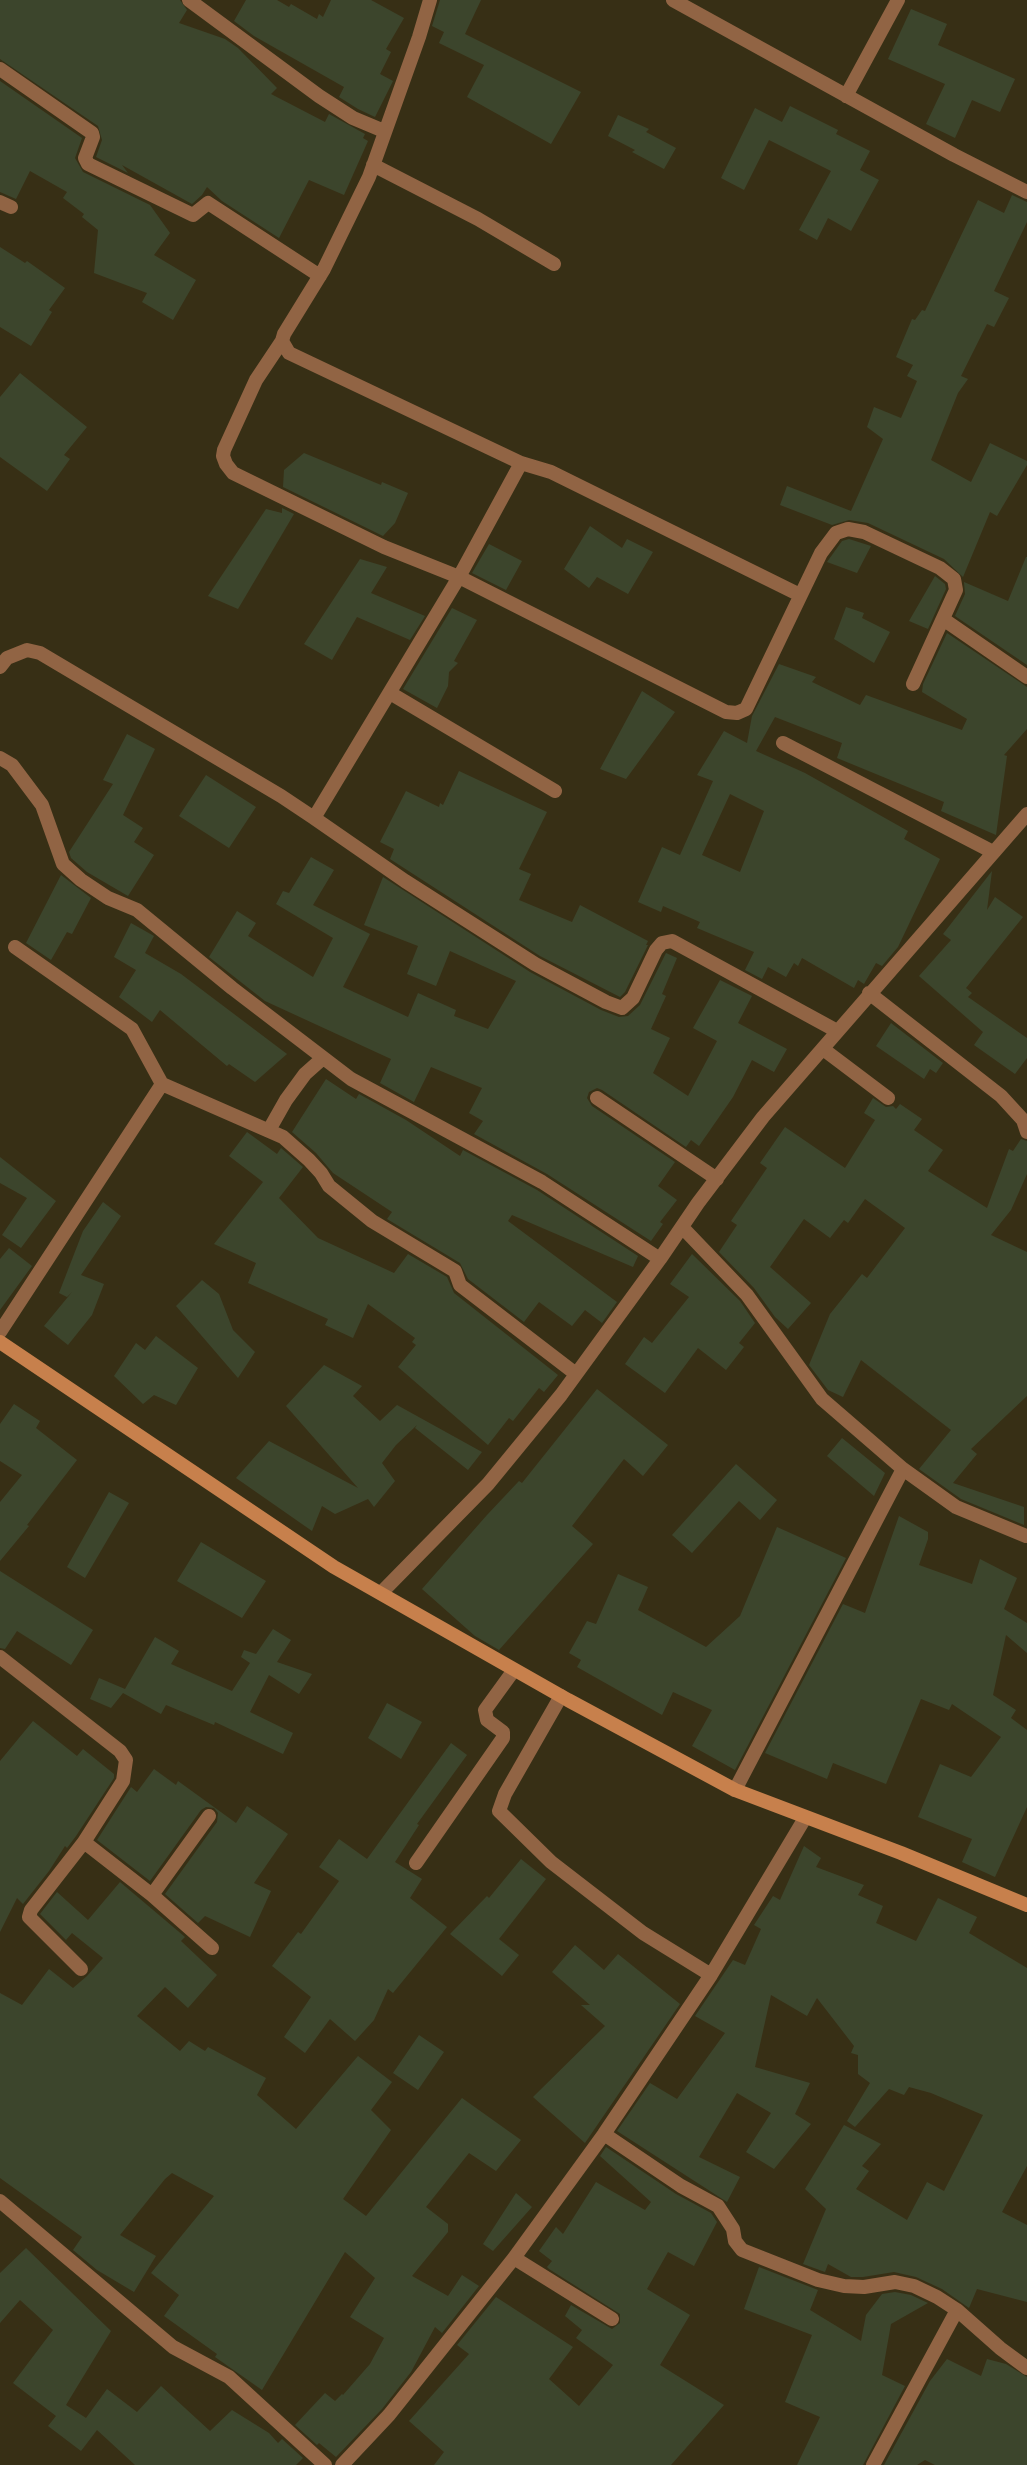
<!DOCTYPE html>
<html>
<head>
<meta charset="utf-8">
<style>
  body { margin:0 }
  canvas { display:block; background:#372f15 }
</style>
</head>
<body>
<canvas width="1027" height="2465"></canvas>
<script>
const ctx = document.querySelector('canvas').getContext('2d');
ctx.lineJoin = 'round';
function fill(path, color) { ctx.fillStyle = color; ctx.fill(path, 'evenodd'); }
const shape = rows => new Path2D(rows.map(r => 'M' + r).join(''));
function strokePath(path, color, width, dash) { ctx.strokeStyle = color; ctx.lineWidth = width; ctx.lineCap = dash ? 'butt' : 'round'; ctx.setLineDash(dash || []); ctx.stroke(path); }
fill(shape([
  [0,0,180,0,187,10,179,23,225,39,238,48,277,88,271,94,325,122,329,114,365,134,363,138,368,141,344,195,309,180,279,238,222,201,207,187,202,195,192,204,122,165,128,173,96,157,102,140,98,126,0,59],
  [246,0,277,0,289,7,291,4,317,19,319,14,323,17,331,0,371,0,404,18,386,49,391,52,380,74,393,81,375,117,358,109,339,97,344,87,254,36,234,21],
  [440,0,481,0,465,34,581,92,551,144,467,97,484,65,439,43,444,32,432,26],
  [911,9,947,24,938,45,1015,79,1000,112,972,100,955,138,926,124,945,84,888,59],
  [0,81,82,138,75,158,83,172,150,205,170,233,154,255,196,280,173,320,142,302,147,293,94,273,98,230,82,217,84,214,63,198,67,192,30,171,16,199,0,192],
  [790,106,838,130,836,134,870,151,860,170,879,180,851,231,828,218,817,240,799,230,831,171,769,140,744,190,721,178,755,108,782,122],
  [618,115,649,129,646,132,676,148,664,169,632,152,635,150,608,136],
  [1012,195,1027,202,1027,222,994,291,1009,298,994,327,987,324,961,376,968,379,958,393,931,460,971,482,990,443,1027,461,1027,465,997,516,990,512,963,577,944,559,868,523,849,520,832,525,780,505,787,486,851,511,883,439,867,427,874,407,901,418,917,381,907,376,913,365,896,357,912,319,915,320,922,310,925,311,978,200,1004,213],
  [0,247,25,263,27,261,65,288,49,310,52,312,31,346,0,327],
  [20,373,87,427,64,455,70,459,47,491,0,457,0,397],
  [304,453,381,485,382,482,408,493,395,523,383,536,283,487,284,470],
  [282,508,294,514,238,609,208,596,266,509,282,513],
  [590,526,622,548,627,539,653,552,628,594,597,577,589,588,564,569],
  [849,539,871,546,857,573,827,562,842,541],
  [489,544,522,561,506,590,472,573],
  [1026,557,1027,557,1027,665,955,616,965,594,964,582,1008,601],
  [360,559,387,567,371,593,425,616,410,640,357,617,332,660,304,644],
  [935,576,945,584,946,589,928,629,909,621],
  [846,607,864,613,862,618,890,632,874,663,834,639],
  [452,608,477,620,454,661,458,663,449,672,448,686,437,708,403,689],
  [947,633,1027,687,1027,729,1004,755,1007,756,996,835,941,811,944,802,837,758,842,743,775,717,756,751,805,773,908,831,904,839,940,859,898,947,882,966,876,963,864,984,858,980,854,988,802,958,798,966,794,963,786,977,768,967,762,979,745,970,754,952,697,928,700,922,663,906,661,912,638,902,662,847,680,855,713,781,697,775,724,731,747,743,752,716,779,664,816,677,812,682,860,705,866,695,962,730,967,719,922,692,923,684],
  [730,794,764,811,740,872,702,855],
  [642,691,675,712,626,779,600,769],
  [127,734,155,749,123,815,143,828,134,842,154,855,128,896,87,872,71,858,69,852,113,784,103,780],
  [459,771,547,812,519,869,531,874,519,900,572,922,580,905,648,941,646,945,648,945,625,992,620,997,540,956,390,859,394,849,380,842,406,791,439,807,440,803,443,805],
  [206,775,256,807,229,848,179,816],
  [311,857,334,870,313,905,370,934,343,987,408,1017,418,993,456,1010,454,1016,488,1029,516,981,450,951,436,986,407,974,418,946,364,925,383,877,530,972,601,1010,619,1017,628,1016,640,1005,666,953,677,958,662,994,666,996,651,1029,670,1038,653,1073,688,1096,717,1041,693,1028,720,980,752,996,738,1023,787,1049,774,1072,752,1060,733,1097,699,1146,691,1140,686,1147,602,1090,597,1088,589,1092,587,1098,592,1106,675,1162,658,1186,677,1200,660,1222,663,1224,651,1241,547,1174,474,1134,483,1121,469,1113,482,1088,431,1067,414,1102,380,1083,391,1059,265,1001,209,957,237,911,256,923,248,936,313,977,333,938,276,904,283,891,289,893],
  [992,871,987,910,995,897,1023,917,966,988,972,993,968,997,1027,1038,1027,1058,1015,1074,974,1045,983,1032,919,976,951,940,943,934],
  [61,875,91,898,72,934,67,932,51,960,26,943],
  [131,923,154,936,145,953,181,974,287,1054,255,1082,229,1064,227,1066,160,1010,152,1022,119,997,136,970,114,957],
  [891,1023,943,1063,936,1073,930,1069,924,1079,876,1046],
  [326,1079,356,1099,359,1094,406,1120,460,1156,463,1150,537,1190,638,1256,633,1267,512,1215,508,1221,617,1302,602,1323,585,1310,572,1326,539,1302,524,1322,468,1279,460,1263,387,1219,392,1212,333,1173,316,1153,292,1132],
  [873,1098,886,1107,893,1106,896,1109,900,1104,922,1119,914,1130,943,1150,928,1171,987,1208,1009,1149,1013,1151,1021,1139,1027,1141,1027,1174,1011,1210,991,1235,1027,1252,1027,1396,971,1449,977,1454,953,1483,1024,1507,1024,1525,961,1499,919,1469,951,1430,861,1360,843,1397,828,1390,809,1365,830,1314,862,1274,867,1278,905,1228,865,1199,848,1223,844,1220,830,1238,804,1219,770,1267,811,1303,788,1329,775,1317,754,1288,719,1252,737,1225,731,1221,767,1168,760,1163,785,1127,845,1168,875,1120,864,1113],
  [247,1132,277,1154,281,1148,303,1167,279,1198,318,1238,394,1273,408,1254,447,1277,454,1293,558,1375,544,1392,539,1388,513,1421,509,1418,488,1445,398,1367,416,1345,412,1342,415,1338,368,1304,353,1338,325,1325,328,1319,248,1283,256,1263,214,1244,263,1182,229,1156],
  [0,1157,56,1201,21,1248,2,1235,27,1198,0,1183],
  [103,1202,121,1216,81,1275,104,1284,92,1315,68,1345,44,1326,72,1292,67,1297,59,1293,83,1231],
  [9,1248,32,1266,0,1310,0,1259],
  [692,1254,740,1301,755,1323,739,1343,744,1347,726,1370,698,1348,665,1393,625,1364,644,1337,652,1343,689,1297,670,1284],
  [202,1280,219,1294,233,1330,255,1352,238,1378,176,1306],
  [156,1336,198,1368,176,1405,154,1395,143,1404,114,1376,136,1343,145,1350],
  [324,1365,362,1386,353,1396,380,1421,397,1405,482,1452,468,1470,415,1428,417,1425,396,1445,382,1463,395,1481,374,1507,368,1499,335,1514,322,1506,312,1531,236,1478,269,1441,358,1488,286,1406],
  [597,1389,668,1445,643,1476,624,1459,572,1526,593,1544,499,1650,475,1636,422,1589,487,1515,519,1481,522,1483],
  [14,1404,40,1421,36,1428,77,1460,27,1525,29,1526,0,1561,0,1502,22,1475,0,1461,0,1424],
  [842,1438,885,1473,874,1496,827,1456],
  [736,1464,777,1500,760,1520,739,1501,692,1553,672,1535],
  [109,1492,129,1503,85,1578,67,1567],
  [899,1516,928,1532,928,1539,919,1565,972,1584,980,1559,1017,1578,1004,1609,1027,1623,1027,1653,1006,1635,993,1695,1016,1710,1011,1718,1027,1730,1027,1807,995,1877,962,1862,972,1839,918,1817,940,1764,971,1777,1001,1737,952,1704,949,1710,921,1699,886,1784,833,1763,827,1779,765,1753,843,1604,865,1613],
  [777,1527,846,1558,735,1770,692,1746,712,1710,673,1692,662,1715,577,1667,581,1660,569,1653,587,1621,596,1624,618,1574,648,1587,638,1610,706,1647,740,1616],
  [201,1542,266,1581,242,1618,177,1581],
  [0,1571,93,1630,71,1665,17,1631,5,1649,0,1648],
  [273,1629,291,1640,277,1662,312,1674,299,1694,269,1675,250,1712,293,1733,283,1754,215,1722,214,1725,166,1705,161,1714,123,1693,111,1708,90,1699,99,1678,125,1689,155,1637,179,1651,171,1664,232,1691,250,1663,241,1657,244,1650,256,1654],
  [387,1703,422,1722,401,1759,368,1738],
  [33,1721,77,1756,83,1749,114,1774,114,1778,76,1836,67,1848,65,1846,49,1871,23,1904,17,1898,0,1932,0,1761],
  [451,1743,467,1755,417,1824,419,1825,395,1862,422,1879,410,1898,447,1927,393,1993,388,1989,374,2020,355,2041,330,2019,305,2053,284,2037,311,1997,272,1966,298,1932,301,1934,339,1881,319,1867,339,1839,367,1859],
  [154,1769,176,1785,178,1781,236,1823,247,1806,288,1834,254,1883,271,1891,250,1937,205,1916,198,1923,165,1894,217,1822,218,1813,214,1808,206,1807,201,1810,150,1881,97,1840,131,1787,137,1792],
  [804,1846,821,1858,816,1867,864,1885,858,1895,883,1906,876,1923,916,1941,938,1898,977,1917,969,1933,1027,1968,1027,2166,1002,2212,1027,2225,1027,2302,977,2289,969,2308,942,2289,916,2277,894,2272,863,2277,851,2277,828,2264,825,2272,803,2264,826,2209,805,2189,844,2125,881,2144,862,2166,869,2171,856,2189,907,2220,927,2182,944,2191,983,2115,931,2093,909,2087,904,2095,889,2089,855,2127,847,2121,870,2083,858,2074,858,2055,851,2053,854,2046,817,1998,807,2016,771,1995,755,2067,810,2083,795,2114,811,2124,774,2169,746,2152,771,2113,737,2093,699,2157,740,2177,727,2202,617,2131,650,2083,677,2099,725,2033,695,2016,733,1960,745,1965,761,1929,754,1925,773,1896,780,1900],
  [521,1859,546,1879,499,1939,519,1955,502,1976,450,1934,487,1896,489,1898],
  [120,1882,185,1937,181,1941,217,1975,188,2008,165,1987,137,2016,180,2051,189,2041,205,2051,208,2047,266,2078,257,2095,296,2129,358,2056,392,2082,371,2110,391,2130,343,2199,366,2216,462,2098,521,2140,496,2171,469,2153,426,2207,448,2224,448,2232,412,2276,448,2296,462,2275,479,2286,442,2333,435,2327,411,2372,382,2409,336,2457,319,2443,317,2445,295,2425,325,2393,335,2401,342,2394,343,2395,370,2364,384,2338,350,2317,375,2278,345,2252,262,2390,215,2357,217,2354,164,2316,179,2295,151,2273,214,2196,172,2173,165,2179,120,2235,156,2256,134,2292,97,2270,73,2250,82,2237,0,2178,0,1993,22,2005,49,1969,73,1988,87,1976,103,1958,72,1933,66,1940,40,1914,57,1892,88,1920],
  [575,1945,604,1970,618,1954,680,2004,585,2143,533,2097,605,2026,581,2005,590,2005,552,1972],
  [419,2035,444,2052,418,2090,393,2073],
  [606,2147,676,2194,711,2213,717,2222,694,2266,668,2252,647,2289,690,2315,660,2365,724,2405,671,2465,434,2465,444,2452,409,2421,469,2354,457,2345,496,2297,573,2347,549,2379,579,2406,613,2365,576,2338,582,2330,565,2316,571,2305,612,2329,620,2323,620,2314,549,2269,547,2267,552,2261,539,2251,556,2227,563,2234,596,2182,645,2210,651,2202,600,2156],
  [516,2193,532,2207,493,2251,483,2244],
  [26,2248,111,2331,66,2405,86,2418,107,2389,137,2412,161,2386,210,2431,232,2410,269,2433,278,2443,282,2439,303,2458,296,2465,135,2465,97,2430,81,2451,48,2426,56,2416,13,2383,53,2330,20,2300,0,2323,0,2273],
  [759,2267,818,2290,810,2310,861,2341,866,2315,882,2294,895,2292,911,2295,928,2303,891,2324,882,2375,905,2386,863,2465,797,2465,820,2417,785,2402,812,2335,744,2309],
  [947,2359,981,2376,987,2359,1006,2364,1027,2377,1027,2465,935,2465,925,2460,917,2465,884,2465,930,2381]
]), '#3c452c');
strokePath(shape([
  [189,0,319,96,353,118,384,131],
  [430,0,419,37,369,177,324,269,284,334,282,341,289,353,521,463],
  [673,0,954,155,1027,192],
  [0,69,92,133,93,137,85,158,88,164,193,215,208,203,320,276],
  [846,96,898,0],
  [373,165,478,219,554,264],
  [0,202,11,207],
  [282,341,256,380,224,450,223,456,226,464,233,473,384,547,459,577,726,712,737,713,746,709,821,553,836,533,848,529,864,532,940,568,954,579,956,590,913,684],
  [943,619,1027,677],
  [0,667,7,658,27,650,40,653,281,796,314,818,459,577,521,463,551,472,800,595],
  [390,693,555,791],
  [783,743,993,852],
  [0,758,12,765,42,805,63,864,81,880,108,898,137,910,232,988,351,1079,542,1182,660,1259],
  [314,818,405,881,535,964,606,1002,622,1008,633,998,656,950,662,943,672,941,837,1031],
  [869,993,1001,1096,1023,1120,1027,1132],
  [823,1049,888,1098],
  [162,1084,283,1137,309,1160,321,1173,329,1186,372,1221,455,1271,460,1285,576,1374],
  [597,1098,717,1179],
  [269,1130,286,1100,305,1074,323,1058],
  [682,1227,747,1295,822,1399,903,1469,956,1507,1026,1536],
  [0,1332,162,1084,132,1029,15,947],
  [381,1593,488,1484,561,1395,660,1259,698,1203,763,1117,1027,814],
  [0,1657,120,1751,126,1760,123,1781,84,1842,31,1910,29,1917,81,1969],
  [561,1696,505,1794,499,1811,551,1862,643,1933,711,1975],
  [735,1790,903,1469],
  [84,1842,152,1895,212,1948],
  [416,1863,503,1738,503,1732,487,1720,485,1710,514,1670],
  [152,1895,209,1816],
  [604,2134,681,2186,718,2206,733,2229,735,2241,742,2250,818,2280,844,2286,864,2287,895,2282,914,2286,937,2297,957,2310,1000,2348,1027,2368],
  [0,2201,173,2347,229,2377,325,2465],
  [514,2258,612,2319],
  [342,2465,389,2415,514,2258,604,2134,711,1975,805,1818],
  [873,2465,957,2310]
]), '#916444', 14);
strokePath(shape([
  [0,1342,334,1567,568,1700,735,1790,901,1853,1027,1905]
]), '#c7804c', 14);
</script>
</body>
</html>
